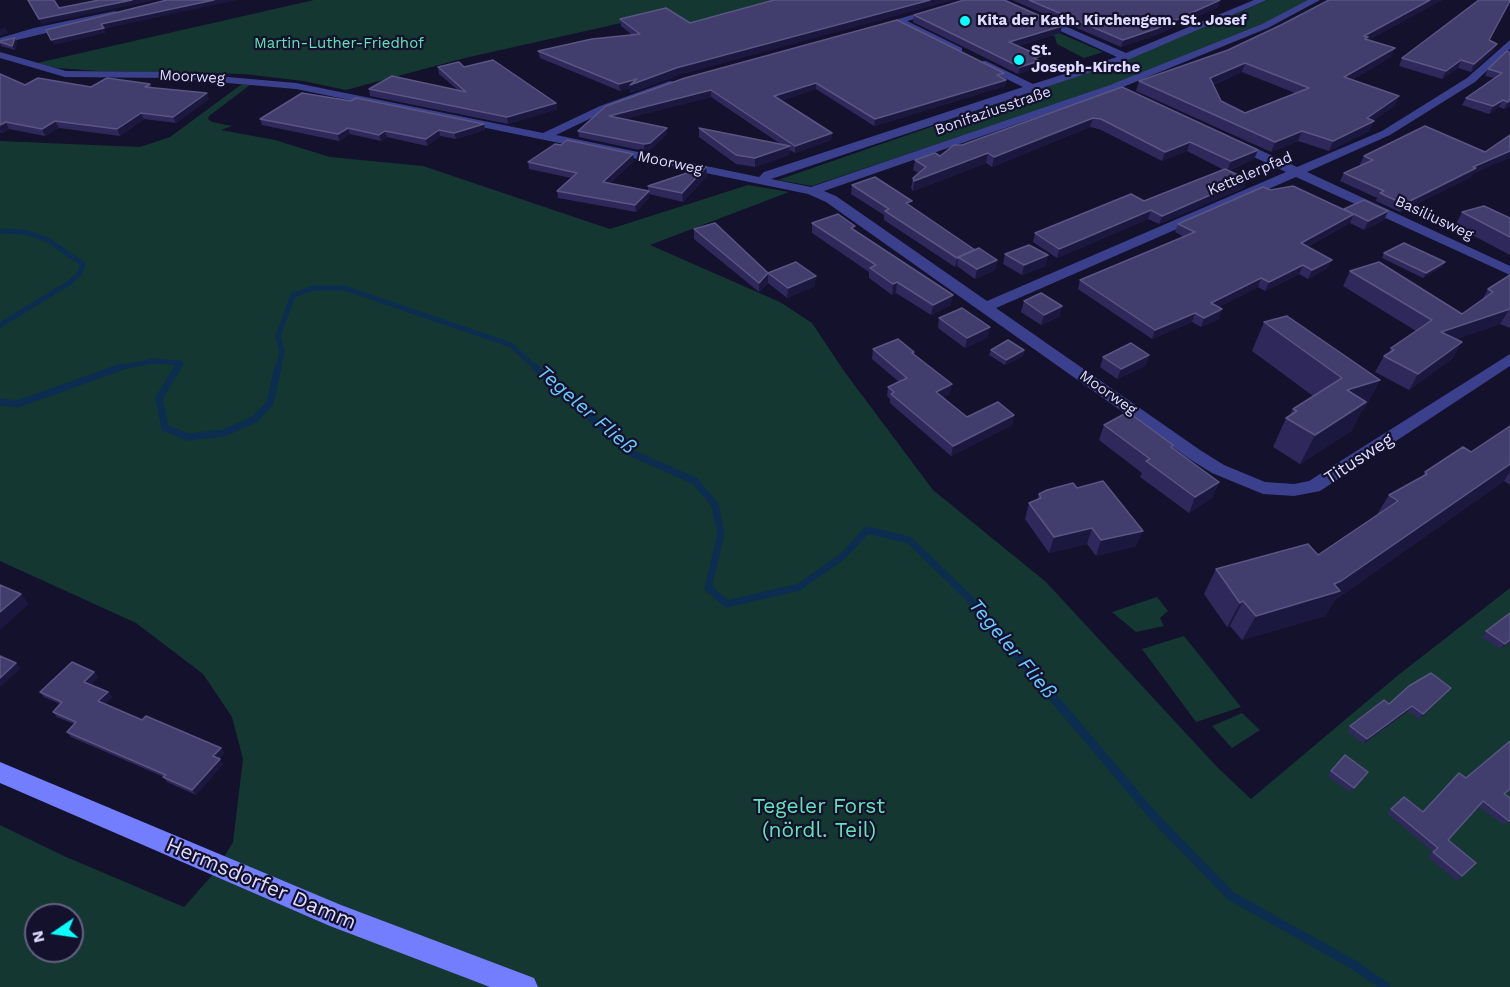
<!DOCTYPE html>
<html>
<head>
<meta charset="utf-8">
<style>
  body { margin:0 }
  #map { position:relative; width:1510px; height:987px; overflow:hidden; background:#13112c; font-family:"Work Sans",sans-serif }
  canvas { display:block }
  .north { position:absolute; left:24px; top:903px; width:60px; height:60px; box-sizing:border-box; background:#13112c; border:2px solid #646280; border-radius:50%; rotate:257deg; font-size:16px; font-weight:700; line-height:24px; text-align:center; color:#dddcff }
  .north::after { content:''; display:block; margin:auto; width:21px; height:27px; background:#08ffff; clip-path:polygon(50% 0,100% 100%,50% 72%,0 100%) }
</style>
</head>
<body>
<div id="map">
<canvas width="1510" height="987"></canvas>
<div class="north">N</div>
</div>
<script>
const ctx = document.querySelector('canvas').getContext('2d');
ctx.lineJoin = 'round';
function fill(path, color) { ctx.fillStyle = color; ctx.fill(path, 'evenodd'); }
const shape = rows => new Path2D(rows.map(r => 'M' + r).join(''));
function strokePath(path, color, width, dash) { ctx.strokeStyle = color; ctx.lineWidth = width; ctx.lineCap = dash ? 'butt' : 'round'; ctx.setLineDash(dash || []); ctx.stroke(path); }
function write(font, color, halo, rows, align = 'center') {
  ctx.font = font + ' "Work Sans",sans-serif'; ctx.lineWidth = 4.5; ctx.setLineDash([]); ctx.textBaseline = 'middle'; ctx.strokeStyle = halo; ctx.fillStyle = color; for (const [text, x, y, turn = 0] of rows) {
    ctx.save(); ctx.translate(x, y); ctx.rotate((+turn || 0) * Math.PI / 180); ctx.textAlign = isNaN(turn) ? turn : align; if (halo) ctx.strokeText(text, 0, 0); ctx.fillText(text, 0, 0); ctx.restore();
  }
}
fill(shape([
  [314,0,777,0,684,25,666,13,465,58,346,90,303,81,244,74,98,71,57,68,37,63],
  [1268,0,1310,0,1261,25,1105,88,812,186,778,180,1132,57],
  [1052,30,1103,52,1084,58,1057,44,1055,37,1048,31],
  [242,84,250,85,209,116,208,119,212,122,232,126,221,130,275,140,330,157,423,166,610,229,748,185,789,192,650,245,780,302,812,323,844,371,933,490,1046,582,1218,768,1251,799,1397,676,1510,588,1510,987,0,987,0,825,64,856,184,907,215,872,233,842,243,759,232,717,203,674,136,623,0,561,0,141,140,147,170,137],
  [36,915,72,915,72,951,36,951],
  [1157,597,1168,611,1160,618,1164,626,1136,632,1112,612],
  [1184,636,1241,707,1196,722,1142,649],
  [1242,713,1260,730,1232,748,1212,726]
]), '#143732');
strokePath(shape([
  [0,231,25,232,46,239,83,264,80,273,69,283,0,325],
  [113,369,153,361,181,363,177,369],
  [278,369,282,351,278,336,293,295,314,288,344,288,511,345,537,369]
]), '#0c2c50', 5);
strokePath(shape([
  [178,367,159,398,165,428,188,437,224,433,255,419,270,403,278,367],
  [535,367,629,452,695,481,715,505,721,534,708,588,727,604,799,587,843,556,867,530,909,540,968,597,1003,638],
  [0,402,18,404,121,367]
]), '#0c2c50', 7);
strokePath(shape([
  [1002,637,1156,819,1231,896,1354,965,1386,987]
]), '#0c2c50', 9);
fill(shape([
  [963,0,979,0,907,21,962,48,962,52,954,52,898,24,876,30,871,27,963,0],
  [993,0,1006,0,1126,53,1254,0,1267,0,1130,59,771,179,811,187,1110,85,1262,24,1308,0,1320,0,1268,28,1118,89,824,191,836,196,987,301,1286,172,1230,146,1230,140,1238,140,1297,167,1382,131,1467,78,1510,40,1510,49,1475,82,1390,135,1307,172,1510,266,1510,275,1296,177,996,308,1200,450,1224,465,1265,482,1294,484,1309,481,1510,354,1510,366,1320,491,1294,496,1263,494,1212,473,1188,458,826,202,808,194,296,89,171,78,65,77,0,58,0,52,66,71,171,72,296,83,543,133,600,106,670,81,674,82,674,86,608,110,556,135,759,177,764,172,1023,87,978,65,978,61,986,61,1033,84,1117,57,993,0],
  [115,11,120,14,118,16,0,44,0,38,34,28,115,11]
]), '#3b408c');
fill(shape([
  [0,762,341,905,534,978,538,987,490,987,330,926,0,783,0,762]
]), '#737eff');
fill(shape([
  [1012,0,1220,0,1218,7,1156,35,1121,47],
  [1329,0,1442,0,1369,40,1391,57,1352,80,1395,106,1373,120,1369,131,1329,151,1298,141,1271,152,1136,91,1139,81,1228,50,1281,25],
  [1242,72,1295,93,1245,113,1221,101,1213,85],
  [914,15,1062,26,1060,33,1018,46,1039,64,1037,68,1018,74,913,22],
  [629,16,676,76,630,93,630,88,620,91,540,58,538,51,632,35,621,26,620,19],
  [15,38,17,42,15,50,1,46,0,41],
  [1490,40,1497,44,1493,52,1471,72,1458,68,1442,79,1399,66,1402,58],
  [1507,51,1510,106,1504,109,1499,107,1489,114,1462,105,1466,98,1494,78,1485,76,1488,69],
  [438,67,464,67,556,103,557,109,508,124,370,96,369,89,458,90,439,74],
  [0,74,25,85,91,87,150,84,152,88,209,99,176,123,144,119,120,136,59,128,45,136,9,129,2,133,0,132],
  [685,78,1003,78,1006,80,1005,86,874,126,816,89,780,101,832,133,831,140,795,153,790,150,789,155,755,167,736,164,699,137,699,128,782,145,711,97,624,119,667,134,651,149,644,151,579,137,578,131],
  [1122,87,1258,150,1254,159,1228,171,1247,179,1244,188,1159,224,1148,219,1057,258,1033,242,1035,233,1144,201,1224,170,1187,151,1162,161,1099,129,1090,127,992,167,986,163,913,191,911,188,913,178,919,173,913,170,915,160,940,156,962,145],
  [260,119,484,124,485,130,456,139,440,136,427,146,387,137,381,141,350,134,339,141,262,125],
  [1485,152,1471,177,1400,212,1376,201,1377,198,1340,181,1344,173,1361,165,1360,164,1364,156],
  [634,161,609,184,648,191,648,186,706,167,707,176,683,202,649,194,649,198,636,212,558,198,557,191,571,178,529,169,528,162],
  [852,185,911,207,975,250,997,260,995,270,975,279,957,266,955,267,884,220,884,215,851,194],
  [1271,190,1344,209,1388,211,1384,220,1364,230,1350,223,1307,247,1328,268,1308,279,1299,274,1265,291,1258,287,1218,307,1219,319,1201,327,1192,322,1152,339,1078,289,1080,280,1184,237,1175,232,1178,224],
  [1462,212,1510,218,1510,255,1455,226],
  [812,223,855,230,951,305,931,315,896,293,892,295,869,278,869,272,812,233],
  [694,229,768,273,768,283,759,292,694,239],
  [1384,253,1442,267,1423,278,1382,258],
  [1005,254,1046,266,1022,275,1003,264],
  [1350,271,1462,314,1482,300,1488,289,1510,275,1510,328,1500,324,1456,339,1453,358,1409,390,1375,372,1384,356,1388,354,1391,348,1416,331,1343,286],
  [768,273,815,286,787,298,768,283],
  [1024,301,1062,306,1059,317,1041,325,1021,312],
  [939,318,988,337,965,348,938,328],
  [1264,322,1380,380,1364,409,1362,410,1351,431,1300,464,1273,447,1286,418,1289,416,1293,409,1313,396,1252,351],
  [873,349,914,352,914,355,950,394,943,397,967,417,1014,415,1012,425,951,456,890,403,890,399,887,396,888,387,899,382,872,359],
  [991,350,1024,350,1023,356,1005,365,989,355],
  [1149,355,1145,366,1117,379,1100,367,1103,357],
  [1104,425,1172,448,1219,482,1212,498,1189,513,1140,477,1142,473,1099,440],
  [1510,426,1510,485,1504,481,1335,600,1325,616,1242,640,1230,626,1227,627,1204,594,1216,569,1318,555,1376,516,1389,495,1422,477,1425,472,1471,452],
  [1039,494,1136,546,1096,556,1087,544,1049,553,1025,519,1029,503,1037,500],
  [1510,613,1510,642,1500,649,1482,637,1486,631],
  [94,672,98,677,91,684,108,692,112,697,104,704,142,720,221,748,224,753,219,759,223,764,196,795,167,782,164,777,71,737,67,732,74,724,57,717,53,712,60,704,44,697,40,692],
  [1451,688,1419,719,1408,711,1363,744,1347,731,1350,726,1389,704],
  [1331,771,1368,772,1350,792,1327,776],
  [1466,778,1505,794,1510,820,1504,825,1478,806,1448,840,1476,863,1457,881,1428,857,1433,852,1387,813,1391,809,1423,812]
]), '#2e295a');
fill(shape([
  [132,0,156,0,42,24,39,19],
  [214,0,237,0,104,29,106,33,54,45,51,40,101,24],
  [930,0,954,0,676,76,630,93,630,88,620,91,619,84],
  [1220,0,1218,7,1156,35,1121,47,1123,40],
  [1430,0,1442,0,1366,42,1364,36],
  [1062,26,1060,33,1007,49,1009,42],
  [5,27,8,33,0,36,0,29],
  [15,38,17,42,15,50,12,46],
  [1497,44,1493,52,1471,72,1474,64],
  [1395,48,1391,57,1340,87,1344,77],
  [1040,56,1037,68,1018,74,1020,67,1034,58],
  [1461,60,1458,68,1442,79,1446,71],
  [1245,63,1242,72,1207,87,1210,78],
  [1006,80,1005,86,874,126,875,119],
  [816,83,816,89,774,103,774,96],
  [711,90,711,97,610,123,609,116],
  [207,93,209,99,176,123,173,117],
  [1399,96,1395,106,1371,122,1374,121,1369,131,1329,151,1333,141],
  [1503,100,1499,107,1489,114,1493,106],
  [1510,100,1510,106,1504,109,1508,102],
  [556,103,557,109,508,124,507,117],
  [141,113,144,119,120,136,117,129],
  [1093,118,1090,127,992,167,994,157],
  [55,121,59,128,45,136,42,129],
  [6,122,9,129,2,133,0,130,0,125],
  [484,124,485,130,456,139,454,133],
  [348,128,350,134,339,141,338,134],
  [667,128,667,134,651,149,644,151,644,144],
  [439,130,440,136,427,146,426,139],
  [385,131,387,137,381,141,379,135],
  [1302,131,1298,141,1271,152,1275,142],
  [832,133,831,140,795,153,795,146],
  [1190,142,1187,151,1162,161,1165,152],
  [790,146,789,155,755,167,755,158],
  [1258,150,1254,159,1227,171,1231,161],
  [1510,151,1510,158,1473,174,1471,177,1400,212,1404,204,1473,167],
  [988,153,986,163,913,191,914,181],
  [633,154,634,161,603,189,603,182],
  [706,167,707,176,683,202,682,193],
  [1247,179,1244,188,1159,224,1162,216],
  [649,191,649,198,636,212,635,205],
  [1151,210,1148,219,1057,258,1059,249],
  [1388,211,1384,220,1364,230,1368,221],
  [1354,214,1350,223,1297,252,1301,243],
  [1048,255,1046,266,1022,275,1024,265],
  [958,257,957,266,955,267,957,258],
  [997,260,995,270,975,279,977,269],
  [1332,260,1328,268,1308,279,1312,270],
  [1445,262,1442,267,1423,278,1426,273],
  [1303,265,1299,274,1265,291,1269,282],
  [768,273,768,283,759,292,759,283],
  [816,276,815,286,787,298,788,288],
  [1261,278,1258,287,1208,312,1211,303],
  [897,282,896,293,892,295,893,284],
  [953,295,951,305,931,315,933,305],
  [1062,306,1059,317,1041,325,1044,315],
  [1510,308,1500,324,1432,347,1441,332],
  [1222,309,1219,319,1201,327,1204,318],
  [1195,313,1192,322,1152,339,1155,330],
  [990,327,988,337,965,348,967,338],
  [1462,342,1453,358,1409,390,1418,374],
  [1024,350,1023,356,1005,365,1006,360],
  [1149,355,1145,366,1117,379,1121,369],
  [1380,380,1364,409,1362,410,1351,431,1300,464,1315,435,1347,390],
  [952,384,950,394,934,402,936,392],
  [1014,415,1012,425,951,456,953,446],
  [1510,464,1510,472,1504,481,1335,600,1325,616,1242,640,1256,616,1334,584],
  [1219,482,1212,498,1189,513,1195,497],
  [1092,528,1087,544,1049,553,1054,537],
  [1143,531,1136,546,1096,556,1101,540],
  [21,594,29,604,0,630,0,612],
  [1243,601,1230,626,1227,627,1240,603],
  [1510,640,1510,642,1500,649,1505,644],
  [16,663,21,668,0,687,0,678],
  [94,672,98,677,88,687,84,682],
  [1451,688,1446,693,1419,719,1423,714],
  [108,692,112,697,102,706,98,701],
  [1412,706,1408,711,1363,744,1367,739],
  [221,748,224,753,217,761,213,756],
  [220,759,223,764,196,795,192,790]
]), '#1b1840');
const building = shape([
  [28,0,54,0,59,8,99,0,132,0,39,19,28,0],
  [167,0,214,0,101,24,104,28,51,40,46,30,167,0],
  [774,0,930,0,676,68,630,85,637,79,619,84,538,51,592,39,640,34,620,19,666,8,690,23,774,0],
  [964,0,1004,0,1062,26,1009,42,1040,56,1034,58,1039,61,1020,67,914,15,964,0],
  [1029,0,1220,0,1158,28,1123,40,1029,0],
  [1329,0,1430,0,1364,36,1368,37,1365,39,1395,48,1344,77,1399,96,1367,118,1374,121,1333,141,1302,131,1275,142,1139,81,1228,50,1281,25,1329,0],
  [1245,63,1309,88,1245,113,1221,101,1210,78,1245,63],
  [1479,0,1510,0,1510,1,1489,40,1497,44,1474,64,1461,60,1446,71,1402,58,1479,0],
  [897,20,1004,73,997,75,1006,80,875,119,816,83,774,96,832,133,795,146,711,90,609,116,667,128,650,143,644,144,578,131,606,106,685,78,897,20],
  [15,38,12,46,0,42,0,41,15,38],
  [1507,51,1510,53,1510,100,1508,102,1503,100,1493,106,1466,98,1502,73,1488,69,1507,51],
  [493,60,556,103,507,117,369,89,392,76,466,92,438,67,459,62,464,67,493,60],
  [0,74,25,85,38,78,91,87,107,78,150,84,145,87,207,93,173,117,141,113,117,129,55,121,42,129,6,122,0,125,0,74],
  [1122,87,1258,150,1231,161,1190,142,1165,152,1101,119,1093,118,994,157,988,153,914,181,913,178,926,167,915,160,935,153,940,156,954,145,962,145,1122,87],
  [302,93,351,101,356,98,484,124,454,133,439,130,426,139,385,131,379,135,348,128,338,134,260,119,302,93],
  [1425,126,1485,152,1510,135,1510,151,1473,167,1476,168,1404,204,1380,193,1384,191,1344,173,1373,160,1364,156,1425,126],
  [699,128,790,146,755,158,736,155,699,128],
  [567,140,633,154,603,182,649,191,635,205,557,191,577,173,528,162,555,144,561,145,567,140],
  [705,167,706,167,682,193,648,186,705,167],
  [1225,169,1247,179,1162,216,1151,210,1059,249,1035,233,1131,194,1144,201,1225,169],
  [875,177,912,201,906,203,975,250,957,258,885,211,889,209,852,185,875,177],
  [1293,186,1353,214,1344,209,1364,200,1388,211,1368,221,1354,214,1301,243,1332,260,1312,270,1303,265,1269,282,1261,278,1211,303,1222,309,1204,318,1195,313,1155,330,1080,280,1195,232,1178,224,1263,187,1271,190,1293,186],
  [1484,206,1510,218,1510,237,1462,212,1484,206],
  [838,214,855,226,851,228,953,295,933,305,897,282,893,284,870,268,876,265,812,223,838,214],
  [715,223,768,273,759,283,694,229,715,223],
  [1404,243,1445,262,1426,273,1384,253,1404,243],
  [1029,245,1048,255,1024,265,1005,254,1029,245],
  [979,248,997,260,977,269,958,257,979,248],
  [796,262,816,276,788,288,768,273,796,262],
  [1379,262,1462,314,1493,292,1488,289,1510,275,1510,309,1441,332,1462,342,1418,374,1384,356,1394,350,1391,348,1432,320,1350,271,1379,262],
  [1041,293,1062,306,1044,315,1024,301,1041,293],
  [962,308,990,327,967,338,939,318,962,308],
  [1287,316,1380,380,1347,390,1366,402,1315,435,1286,418,1297,411,1293,409,1342,378,1264,322,1287,316],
  [898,339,914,352,912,353,952,384,936,392,967,417,998,402,1014,415,953,446,891,394,894,392,888,387,907,378,873,349,898,339],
  [1008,340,1024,350,1006,360,991,350,1008,340],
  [1131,343,1149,355,1121,369,1103,357,1131,343],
  [1128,412,1173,445,1171,447,1219,482,1195,497,1146,461,1150,459,1104,425,1128,412],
  [1510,426,1510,464,1341,581,1334,584,1340,591,1256,616,1243,601,1240,603,1216,569,1308,544,1318,555,1398,501,1389,495,1427,474,1425,472,1463,447,1471,452,1510,426],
  [1103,481,1143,531,1101,540,1092,528,1054,537,1029,503,1041,498,1039,494,1047,490,1073,483,1077,488,1103,481],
  [0,585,21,594,0,612,0,585],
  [1510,613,1510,640,1505,644,1486,631,1510,613],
  [0,656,16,663,0,678,0,656],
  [72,662,94,672,84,682,108,692,98,701,142,720,146,716,221,748,213,756,220,759,192,790,163,777,166,775,67,732,76,722,53,712,62,702,40,692,72,662],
  [1431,673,1451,688,1423,714,1412,706,1367,739,1350,726,1384,700,1389,704,1409,686,1431,673],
  [1510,741,1510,789,1504,794,1510,798,1510,820,1509,821,1483,801,1448,840,1476,863,1462,876,1433,852,1438,848,1391,809,1404,797,1423,812,1459,773,1466,778,1510,741],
  [1345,755,1368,772,1354,788,1331,771,1345,755]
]);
fill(building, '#413d6c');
strokePath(building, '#595683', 1.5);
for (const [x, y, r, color] of [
  [965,21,6,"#08ffff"],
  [1019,60,6,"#08ffff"]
]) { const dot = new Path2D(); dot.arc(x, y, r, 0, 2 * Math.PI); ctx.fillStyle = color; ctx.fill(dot); strokePath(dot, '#13112c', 2); }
write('bold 15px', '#dddcff', '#13112c', [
  ["Kita der Kath. Kirchengem. St. Josef",977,21],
  ["St.",1031,51],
  ["Joseph-Kirche",1031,68]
], 'left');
write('15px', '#63e4b7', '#13112c', [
  ["Martin-Luther-Friedhof",339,44]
]);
write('15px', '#dddcff', '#13112c', [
  ["Moorweg",192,77,3],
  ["Bonifaziusstraße",993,111,-19],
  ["Moorweg",670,163,12],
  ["Kettelerpfad",1250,174,-23],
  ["Basiliusweg",1434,218,25],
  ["Moorweg",1108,393,35]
]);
write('18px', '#dddcff', '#13112c', [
  ["Titusweg",1359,459,-33]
]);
write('italic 20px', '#6ac9ff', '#13112c', [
  ["Tegeler Fließ",586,410,41],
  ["Tegeler Fließ",1012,649,50]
]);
write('21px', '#63e4b7', '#13112c', [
  ["Tegeler Forst",819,807],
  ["(nördl. Teil)",819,831]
]);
write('21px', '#dddcff', '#13112c', [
  ["Hermsdorfer Damm",261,884,23]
]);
</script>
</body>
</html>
